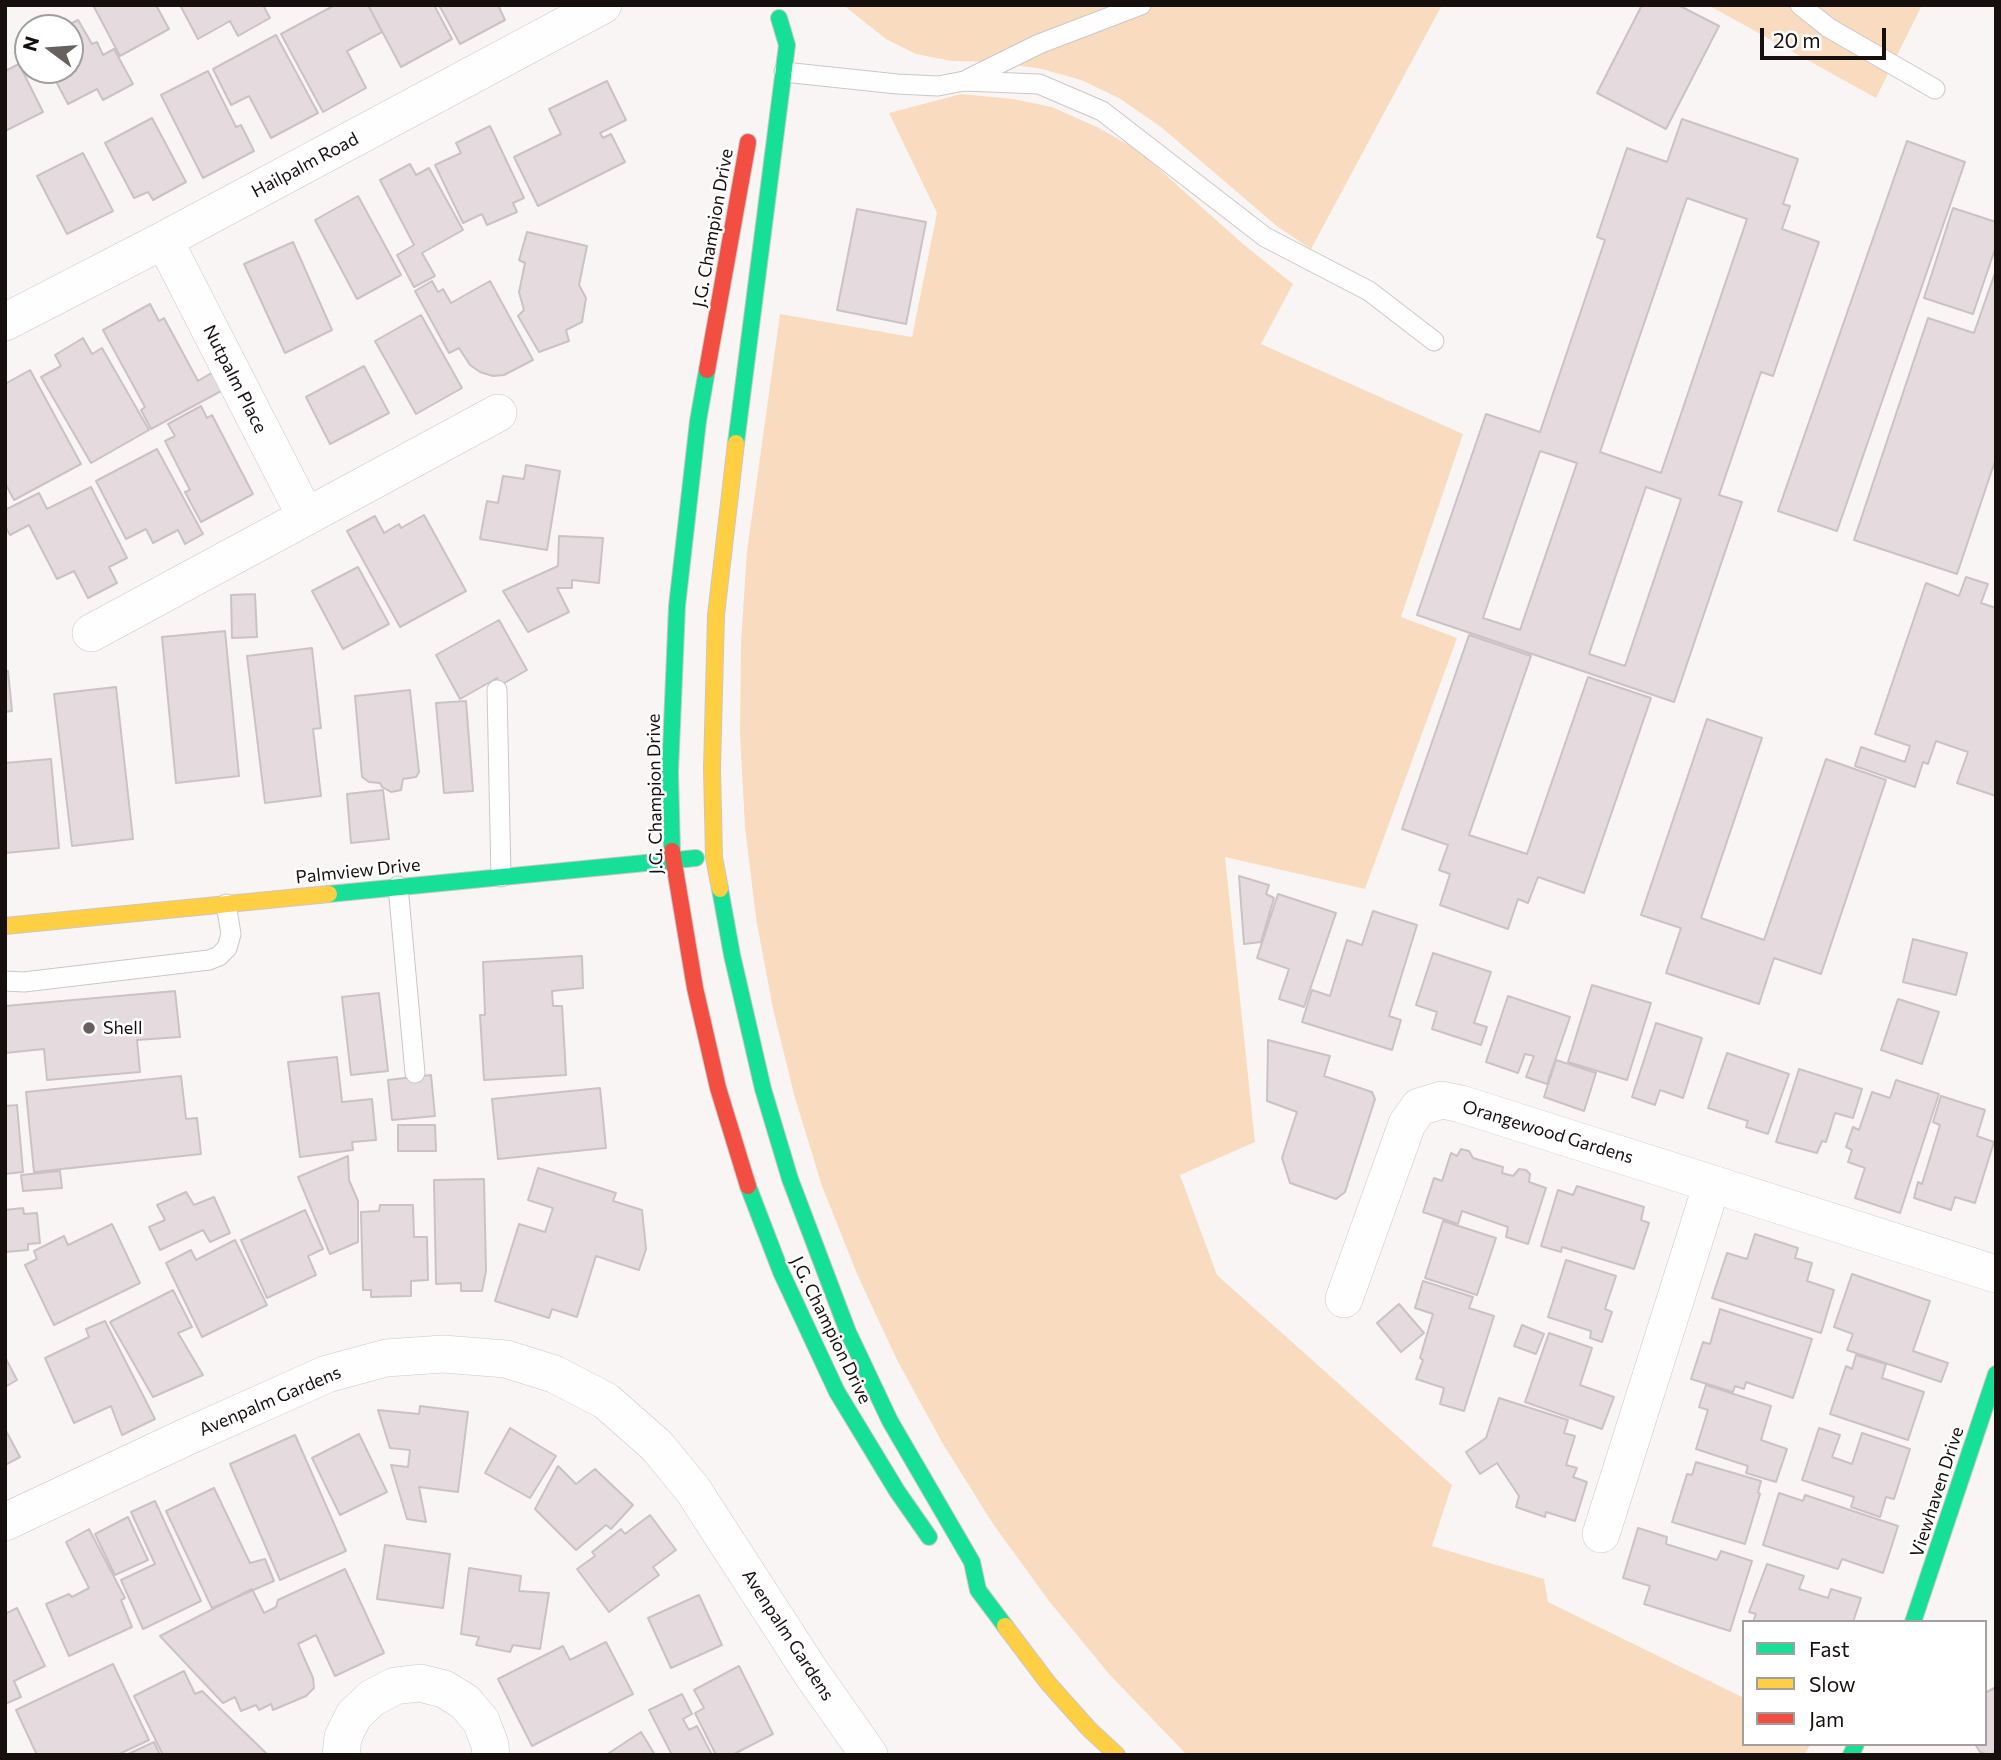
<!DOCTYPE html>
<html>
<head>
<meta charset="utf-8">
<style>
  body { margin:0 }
  #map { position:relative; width:2001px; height:1760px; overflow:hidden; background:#faf5f5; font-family:Commissioner,sans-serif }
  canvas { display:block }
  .frame { position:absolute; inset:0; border:7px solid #170f0e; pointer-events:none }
  .legend { position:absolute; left:1742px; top:1620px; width:245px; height:126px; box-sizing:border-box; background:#fff; border:2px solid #a29f9f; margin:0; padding:9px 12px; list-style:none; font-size:21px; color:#170f0e }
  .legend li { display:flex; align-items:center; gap:14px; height:35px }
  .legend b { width:35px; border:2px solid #a29f9f }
  .north { position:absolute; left:14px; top:14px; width:70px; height:70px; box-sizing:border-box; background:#fff; border:2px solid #a29f9f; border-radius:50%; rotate:286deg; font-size:19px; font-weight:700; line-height:28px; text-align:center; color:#170f0e }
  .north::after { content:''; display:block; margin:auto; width:24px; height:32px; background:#66605f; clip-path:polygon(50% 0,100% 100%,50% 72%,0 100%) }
  .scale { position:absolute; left:1760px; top:28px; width:126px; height:32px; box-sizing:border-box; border:4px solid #170f0e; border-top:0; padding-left:9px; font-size:21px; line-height:24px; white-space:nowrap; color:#170f0e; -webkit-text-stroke:5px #fff; paint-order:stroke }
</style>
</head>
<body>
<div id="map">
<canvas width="2001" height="1760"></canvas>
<div class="frame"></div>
<ul class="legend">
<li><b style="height:9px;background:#16e098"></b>Fast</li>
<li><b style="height:9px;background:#ffcf43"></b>Slow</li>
<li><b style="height:9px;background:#f24e42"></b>Jam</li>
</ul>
<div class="north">N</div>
<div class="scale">20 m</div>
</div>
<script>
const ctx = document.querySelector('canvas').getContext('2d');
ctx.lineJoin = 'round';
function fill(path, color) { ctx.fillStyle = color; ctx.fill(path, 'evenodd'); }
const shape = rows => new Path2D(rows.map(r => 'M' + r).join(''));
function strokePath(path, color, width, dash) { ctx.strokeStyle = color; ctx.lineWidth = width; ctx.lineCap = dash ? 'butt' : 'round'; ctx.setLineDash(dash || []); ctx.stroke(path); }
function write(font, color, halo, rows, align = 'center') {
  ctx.font = font + ' Commissioner,sans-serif'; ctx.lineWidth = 5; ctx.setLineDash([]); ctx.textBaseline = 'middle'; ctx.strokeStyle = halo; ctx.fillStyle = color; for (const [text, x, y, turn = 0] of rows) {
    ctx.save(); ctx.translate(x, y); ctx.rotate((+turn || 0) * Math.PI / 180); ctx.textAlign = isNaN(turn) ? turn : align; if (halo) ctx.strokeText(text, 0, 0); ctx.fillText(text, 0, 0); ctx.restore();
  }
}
fill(shape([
  [843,5,1442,5,1311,249,1278,227,1161,127,1119,98,1081,80,1042,69,997,62,951,61,916,54,886,39],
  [1708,5,1922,5,1876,98],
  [961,94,1013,99,1052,107,1099,128,1139,151,1243,244,1293,284,1261,344,1463,434,1401,617,1457,638,1365,889,1225,857,1255,1142,1180,1175,1217,1275,1452,1485,1432,1546,1544,1579,1548,1602,1744,1698,1744,1744,1811,1744,1804,1755,1187,1755,1109,1674,1049,1601,993,1524,943,1444,897,1360,857,1274,822,1186,795,1098,773,1009,756,918,745,827,740,735,741,642,747,551,780,314,912,337,937,213,889,113]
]), '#f9dcc0');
const building = shape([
  [93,5,156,5,169,29,120,56,93,5],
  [180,5,263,5,270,18,238,36,230,21,198,39,180,5],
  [335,5,368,5,382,32,347,51,366,88,323,112,281,34,335,5],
  [368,5,434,5,452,39,401,67,368,5],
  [439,5,498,5,505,20,460,44,439,5],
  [1642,5,1678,5,1719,26,1666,129,1597,93,1642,5],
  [78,20,92,44,97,42,103,55,114,49,133,84,103,100,97,89,68,104,50,70,70,70,70,28,62,28,78,20],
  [276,35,318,113,271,138,249,96,231,105,213,69,276,35],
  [19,64,43,112,5,131,5,71,19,64],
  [208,71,236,127,241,125,254,151,203,178,161,95,208,71],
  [607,81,626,120,600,133,603,138,611,134,625,162,538,206,514,157,561,134,549,109,607,81],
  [152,118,186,182,153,200,148,192,134,198,105,143,152,118],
  [1682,119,1798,159,1783,204,1790,206,1782,229,1819,242,1773,376,1761,372,1719,495,1742,502,1674,702,1417,615,1486,414,1540,432,1605,240,1597,237,1627,148,1667,162,1682,119],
  [1687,198,1747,219,1661,473,1600,452,1687,198],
  [1540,451,1577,463,1520,630,1483,618,1540,451],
  [1646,487,1681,499,1625,666,1589,654,1646,487],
  [490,126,524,198,513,203,517,212,487,225,482,214,463,223,435,165,461,153,456,143,490,126],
  [1907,141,1965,162,1837,531,1778,511,1907,141],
  [83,153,113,211,67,234,37,176,83,153],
  [410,164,416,175,429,168,463,230,422,253,435,276,414,287,397,255,414,245,380,180,410,164],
  [358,196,401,275,357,299,315,220,358,196],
  [1953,208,1996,222,1996,246,1973,314,1924,298,1953,208],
  [857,209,926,222,906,324,837,310,857,209],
  [527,232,587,246,579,285,586,298,582,322,566,330,569,341,539,352,518,316,524,310,519,292,525,263,519,260,527,232],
  [293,242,332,330,285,353,244,264,293,242],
  [1996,270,1996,458,1957,574,1854,540,1928,318,1974,333,1996,270],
  [432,281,438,292,443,289,451,303,490,281,533,360,504,375,493,376,480,372,470,365,459,348,449,353,415,291,432,281],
  [150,304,159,321,164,318,198,381,213,372,223,390,151,429,141,410,145,407,103,330,150,304],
  [421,315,462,388,416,414,375,341,421,315],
  [83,338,92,354,102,348,149,430,91,463,41,377,61,366,55,355,83,338],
  [364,366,389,413,330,444,306,397,364,366],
  [30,370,81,464,14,500,5,483,5,384,30,370],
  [201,406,207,418,212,415,253,494,201,522,185,492,190,490,165,441,175,436,168,424,201,406],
  [157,449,203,534,185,544,178,530,153,543,146,529,126,539,96,481,157,449],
  [526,465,560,471,547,550,480,539,487,501,498,503,503,476,524,479,526,465],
  [91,487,127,558,109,567,117,583,88,598,74,571,57,579,29,525,10,535,5,526,5,510,39,493,47,509,91,487],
  [424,515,466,591,400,627,347,531,375,516,384,533,399,524,401,528,424,515],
  [559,536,603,538,599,583,572,580,572,588,557,588,569,612,528,632,503,591,558,566,559,536],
  [358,567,389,624,343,649,312,591,358,567],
  [1966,577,1988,584,1981,603,1996,608,1996,796,1957,783,1968,752,1936,741,1928,764,1923,762,1915,787,1855,766,1861,747,1905,762,1910,746,1875,734,1926,583,1959,596,1966,577],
  [255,594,257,637,232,638,231,595,255,594],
  [499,620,527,670,501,685,497,678,460,699,436,655,499,620],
  [225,631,239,776,176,783,162,637,225,631],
  [1469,635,1531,656,1469,835,1527,854,1588,677,1651,698,1584,893,1538,877,1528,903,1518,899,1508,929,1440,905,1450,874,1439,870,1448,845,1402,829,1469,635],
  [312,648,321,728,313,729,321,796,265,803,247,656,312,648],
  [8,671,12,711,5,712,5,672,8,671],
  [116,687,133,839,72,846,54,694,116,687],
  [410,690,419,772,416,777,403,779,401,790,391,792,382,787,380,783,369,782,362,777,355,696,410,690],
  [466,701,473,791,444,793,436,703,466,701],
  [1707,719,1762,738,1701,918,1764,940,1826,759,1886,780,1821,974,1774,958,1759,1004,1666,973,1681,928,1641,915,1707,719],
  [51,759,59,848,5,853,5,763,51,759],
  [383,790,389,839,351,843,347,794,383,790],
  [1239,876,1269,885,1266,894,1274,898,1261,942,1244,944,1239,876],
  [1278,894,1336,913,1304,1007,1279,999,1289,969,1257,958,1278,894],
  [1373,911,1417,925,1389,1016,1401,1020,1392,1050,1302,1022,1312,990,1330,996,1347,940,1362,945,1373,911],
  [1913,939,1967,953,1956,995,1903,982,1913,939],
  [1433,953,1491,972,1474,1023,1487,1027,1481,1045,1432,1029,1437,1012,1416,1005,1433,953],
  [582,956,583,988,552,991,553,1006,562,1006,566,1075,484,1080,480,1015,485,1015,483,962,582,956],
  [1592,985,1651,1003,1627,1080,1568,1062,1592,985],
  [175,991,180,1037,137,1040,140,1072,47,1080,44,1049,5,1053,5,1006,175,991],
  [379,993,388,1071,351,1075,342,997,379,993],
  [1508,996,1570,1017,1547,1084,1526,1077,1534,1056,1525,1054,1518,1073,1486,1062,1508,996],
  [1898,999,1939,1012,1922,1064,1881,1050,1898,999],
  [1656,1023,1702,1038,1683,1098,1660,1090,1655,1105,1632,1097,1656,1023],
  [1268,1040,1330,1056,1324,1076,1372,1092,1375,1099,1345,1192,1336,1199,1290,1183,1282,1158,1297,1112,1267,1101,1268,1040],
  [1727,1053,1789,1074,1768,1134,1746,1127,1748,1121,1708,1108,1727,1053],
  [337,1057,342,1102,372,1099,376,1140,352,1142,353,1150,300,1157,288,1062,337,1057],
  [1556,1060,1596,1073,1584,1111,1544,1097,1556,1060],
  [1799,1069,1862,1089,1853,1118,1835,1113,1826,1142,1822,1141,1817,1153,1776,1142,1799,1069],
  [431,1075,435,1116,392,1120,388,1080,431,1075],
  [181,1076,186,1119,197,1118,201,1154,34,1172,26,1092,181,1076],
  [1896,1080,1939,1094,1900,1213,1855,1198,1865,1168,1848,1162,1852,1150,1846,1147,1853,1127,1859,1130,1872,1092,1890,1098,1896,1080],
  [600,1088,606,1148,498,1159,492,1099,600,1088],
  [1941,1096,1985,1110,1977,1136,1994,1142,1975,1203,1955,1197,1951,1210,1914,1198,1918,1182,1922,1184,1940,1125,1933,1122,1941,1096],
  [17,1105,23,1172,5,1174,5,1106,17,1105],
  [398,1125,435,1125,436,1151,398,1151,398,1125],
  [1461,1149,1469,1151,1473,1158,1503,1167,1502,1173,1513,1176,1519,1169,1526,1170,1530,1174,1529,1182,1546,1188,1528,1244,1506,1237,1508,1227,1462,1211,1458,1224,1423,1212,1434,1178,1442,1181,1451,1153,1457,1156,1461,1149],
  [348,1156,349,1180,358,1201,358,1242,330,1254,298,1177,348,1156],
  [538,1168,616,1193,613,1201,642,1210,646,1249,639,1270,596,1256,577,1317,552,1309,549,1318,495,1301,519,1224,545,1232,553,1208,528,1200,538,1168],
  [60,1171,62,1188,23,1191,21,1175,60,1171],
  [484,1179,486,1271,482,1291,461,1291,461,1283,436,1284,434,1180,484,1179],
  [1577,1186,1644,1207,1641,1220,1649,1223,1634,1269,1562,1247,1561,1252,1541,1246,1558,1190,1573,1195,1577,1186],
  [186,1192,194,1205,214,1197,230,1233,210,1242,203,1230,160,1250,149,1227,165,1220,157,1205,186,1192],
  [380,1205,413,1205,414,1237,427,1237,428,1280,411,1281,411,1296,371,1297,371,1290,363,1290,361,1212,379,1211,380,1205],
  [23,1208,24,1214,37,1213,40,1243,28,1244,28,1250,5,1252,5,1210,23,1208],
  [305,1210,323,1249,308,1256,316,1275,267,1298,241,1240,305,1210],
  [1443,1221,1496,1238,1477,1295,1425,1278,1443,1221],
  [112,1224,140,1283,54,1325,25,1265,37,1259,34,1251,64,1236,68,1245,112,1224],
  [1755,1234,1798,1248,1795,1258,1812,1263,1807,1281,1834,1290,1821,1333,1712,1298,1727,1253,1747,1259,1755,1234],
  [235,1240,267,1305,202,1337,166,1263,191,1250,196,1260,235,1240],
  [1566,1260,1616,1276,1605,1309,1612,1312,1602,1342,1590,1338,1591,1331,1548,1317,1566,1260],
  [1852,1274,1930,1301,1913,1351,1948,1363,1941,1382,1847,1350,1853,1334,1834,1327,1852,1274],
  [1423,1281,1473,1297,1469,1308,1494,1316,1464,1411,1440,1404,1444,1388,1416,1379,1423,1360,1420,1358,1433,1314,1415,1308,1423,1281],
  [173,1290,192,1327,178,1333,203,1375,153,1397,110,1322,173,1290],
  [1399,1304,1424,1333,1401,1352,1377,1323,1399,1304],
  [1720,1309,1812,1339,1793,1398,1746,1382,1744,1389,1735,1386,1733,1392,1691,1379,1703,1342,1710,1344,1720,1309],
  [105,1321,155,1419,122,1435,111,1406,74,1423,45,1358,89,1337,86,1329,105,1321],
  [1522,1325,1544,1334,1536,1354,1514,1346,1522,1325],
  [1549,1333,1592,1348,1580,1385,1614,1397,1602,1429,1525,1402,1549,1333],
  [1856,1355,1886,1364,1882,1378,1924,1392,1908,1440,1830,1414,1846,1366,1852,1369,1856,1355],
  [5,1357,17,1380,5,1387,5,1357],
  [1706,1385,1771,1406,1761,1440,1787,1449,1776,1482,1746,1473,1748,1466,1696,1449,1708,1410,1699,1407,1706,1385],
  [1499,1398,1568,1420,1564,1433,1575,1436,1566,1465,1577,1468,1573,1477,1587,1482,1575,1521,1546,1512,1545,1517,1516,1507,1519,1496,1497,1463,1480,1474,1466,1452,1486,1438,1499,1398],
  [420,1406,468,1412,458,1492,419,1487,426,1522,407,1519,391,1465,408,1467,410,1450,390,1448,378,1410,419,1414,420,1406],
  [510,1428,556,1456,530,1498,485,1473,510,1428],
  [1819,1428,1840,1435,1832,1457,1852,1464,1862,1433,1910,1449,1894,1499,1886,1497,1880,1517,1851,1507,1854,1497,1802,1480,1819,1428],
  [5,1429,20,1457,5,1465,5,1429],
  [359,1434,387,1492,340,1515,312,1458,359,1434],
  [295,1435,346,1551,280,1580,230,1464,295,1435],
  [1696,1462,1761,1481,1758,1492,1760,1494,1745,1544,1672,1522,1687,1474,1692,1475,1696,1462],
  [558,1466,576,1484,595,1469,633,1505,611,1529,606,1525,576,1550,535,1509,558,1466],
  [214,1488,250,1563,265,1559,274,1581,212,1608,166,1511,214,1488],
  [1779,1493,1803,1501,1805,1495,1898,1526,1883,1573,1842,1559,1838,1569,1763,1545,1779,1493],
  [155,1501,201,1601,143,1629,121,1580,155,1564,131,1512,155,1501],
  [650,1515,676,1550,653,1567,659,1575,609,1612,577,1569,595,1556,592,1552,621,1529,625,1534,650,1515],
  [128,1517,148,1560,115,1575,95,1534,128,1517],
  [1638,1528,1667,1537,1666,1544,1717,1560,1721,1551,1752,1561,1730,1631,1644,1604,1650,1586,1623,1578,1638,1528],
  [89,1529,125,1598,121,1600,132,1627,69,1656,46,1604,69,1594,72,1597,89,1588,66,1542,89,1529],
  [385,1545,450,1554,443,1608,377,1599,385,1545],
  [1767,1564,1804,1576,1799,1589,1828,1598,1831,1589,1861,1598,1853,1622,1753,1622,1756,1614,1749,1612,1767,1564],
  [469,1568,521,1576,519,1591,549,1593,540,1649,513,1645,510,1652,476,1645,479,1637,461,1634,469,1568],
  [345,1569,384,1653,335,1676,316,1635,298,1644,313,1678,314,1688,306,1696,273,1710,271,1704,259,1710,256,1705,241,1711,235,1697,223,1703,160,1636,252,1589,264,1613,276,1607,278,1600,345,1569],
  [699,1595,722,1645,671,1668,648,1618,699,1595],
  [17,1608,45,1666,14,1681,21,1697,5,1704,5,1614,17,1608],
  [606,1642,633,1694,532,1746,498,1679,563,1646,570,1660,606,1642],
  [113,1664,149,1740,117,1755,37,1755,16,1710,113,1664],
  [739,1666,773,1734,732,1755,716,1755,695,1713,704,1708,694,1690,739,1666],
  [184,1671,195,1694,202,1691,268,1755,163,1755,134,1696,184,1671],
  [1996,1687,1996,1747,1993,1755,1988,1755,1980,1752,1975,1744,1985,1744,1985,1693,1996,1687],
  [682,1694,692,1714,683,1719,689,1730,697,1726,712,1755,672,1755,649,1710,682,1694],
  [641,1732,655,1755,606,1755,641,1732],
  [154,1742,160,1755,126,1755,154,1742]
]);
fill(building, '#e5dbde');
strokePath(building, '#cac2c4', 2);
const lane = shape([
  [1800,5,1829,28,1935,89],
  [784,72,897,84,938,86,964,81,1039,84,1102,111,1265,237,1369,291,1434,341],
  [968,79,1039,44,1141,5],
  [497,690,501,877],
  [398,886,415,1073],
  [5,981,24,982,209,960,219,956,227,948,231,934,226,904]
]);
const street = shape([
  [164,240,306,517],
  [5,322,164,240,603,5],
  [91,633,498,413],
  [1344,1299,1407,1124,1419,1107,1442,1100,1461,1104,1996,1274],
  [5,1522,186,1437,327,1374,386,1358,443,1354,506,1359,554,1374,606,1401,657,1446,693,1490,810,1671,869,1755],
  [1601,1534,1712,1184],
  [341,1755,343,1737,354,1715,372,1698,395,1686,420,1683,444,1689,465,1702,481,1721,490,1745,491,1755]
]);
const fast = shape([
  [736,443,787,45,779,18],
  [672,851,670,772,677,606,698,421,707,370],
  [720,889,732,955,763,1089,790,1179,848,1332,890,1421,972,1562,978,1590,1005,1626],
  [329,894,696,858],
  [748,1186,781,1272,837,1392,897,1491,929,1537],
  [1913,1622,1996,1374],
  [1851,1755,1856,1744]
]);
const slow = shape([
  [720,889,714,857,712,769,716,615,736,443],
  [5,926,329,894],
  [1005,1626,1048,1683,1089,1729,1117,1755]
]);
const jam = shape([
  [707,370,748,142],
  [672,851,695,988,718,1088,748,1186]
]);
strokePath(lane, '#cdc6c6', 21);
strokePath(street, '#cdc6c6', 38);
strokePath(fast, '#cdc6c6', 18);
strokePath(slow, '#cdc6c6', 18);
strokePath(jam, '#cdc6c6', 18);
strokePath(lane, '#fefefe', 19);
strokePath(street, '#fefefe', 37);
strokePath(fast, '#16e098', 16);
strokePath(slow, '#ffcf43', 16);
strokePath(jam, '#f24e42', 16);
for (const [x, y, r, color] of [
  [89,1028,7,"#66605f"]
]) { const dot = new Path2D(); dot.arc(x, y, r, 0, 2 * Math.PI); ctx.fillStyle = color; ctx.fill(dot); strokePath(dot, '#fff', 2.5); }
write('18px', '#170f0e', '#fff', [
  ["Hailpalm Road",305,165,-28],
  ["J.G. Champion Drive",713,228,-80],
  ["Nutpalm Place",235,379,63],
  ["J.G. Champion Drive",655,794,-91],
  ["Palmview Drive",358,871,-6],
  ["Orangewood Gardens",1548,1132,17],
  ["J.G. Champion Drive",831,1330,64],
  ["Avenpalm Gardens",270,1401,-23],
  ["Viewhaven Drive",1937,1492,-72],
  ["Avenpalm Gardens",788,1635,57]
]);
write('18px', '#170f0e', '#fff', [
  ["Shell",103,1028]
], 'left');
</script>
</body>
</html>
